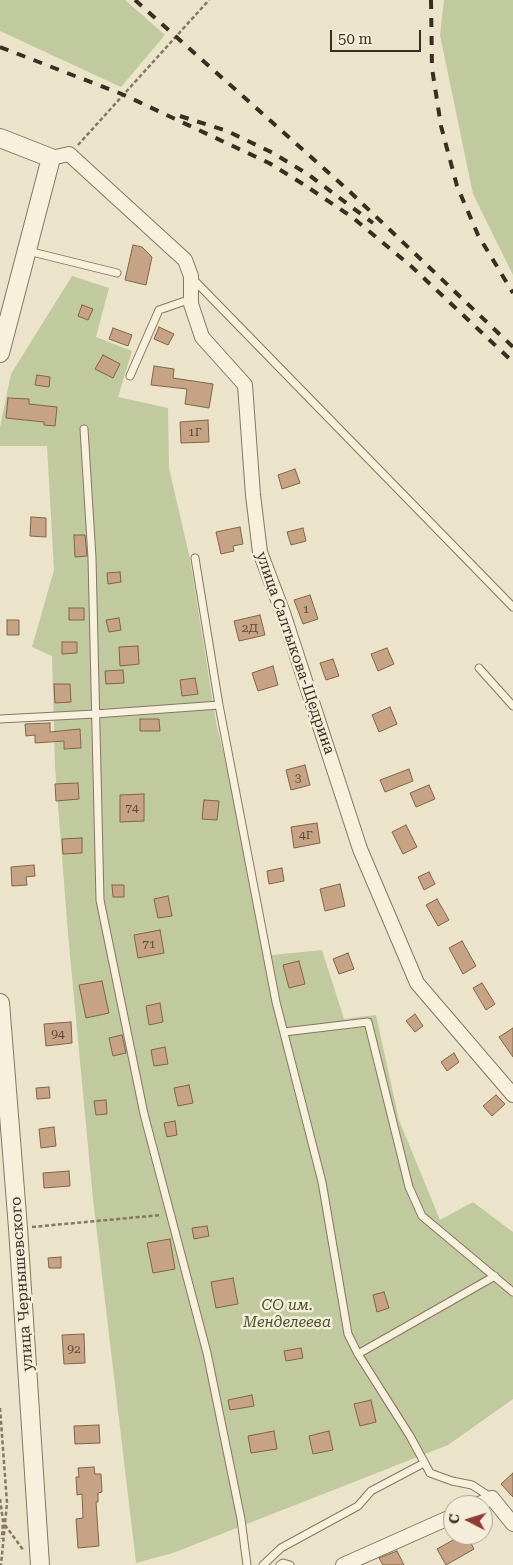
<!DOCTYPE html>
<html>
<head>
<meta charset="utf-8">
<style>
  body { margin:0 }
  #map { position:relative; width:513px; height:1565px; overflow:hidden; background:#ebe4ca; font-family:"Roboto Serif",serif }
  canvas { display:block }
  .north { position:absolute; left:443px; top:1495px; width:50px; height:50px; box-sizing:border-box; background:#f3edd9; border:1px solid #a8a190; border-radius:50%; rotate:275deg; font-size:14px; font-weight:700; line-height:20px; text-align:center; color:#382e22 }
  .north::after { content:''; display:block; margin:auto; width:18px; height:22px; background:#903b35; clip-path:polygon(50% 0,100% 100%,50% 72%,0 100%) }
  .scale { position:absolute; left:330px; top:30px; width:91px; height:22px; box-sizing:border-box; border:2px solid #382e22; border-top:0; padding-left:6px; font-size:15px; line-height:18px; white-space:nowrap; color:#382e22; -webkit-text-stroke:4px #f3edd9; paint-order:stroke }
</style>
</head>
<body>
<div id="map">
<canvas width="513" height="1565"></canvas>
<div class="north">С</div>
<div class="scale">50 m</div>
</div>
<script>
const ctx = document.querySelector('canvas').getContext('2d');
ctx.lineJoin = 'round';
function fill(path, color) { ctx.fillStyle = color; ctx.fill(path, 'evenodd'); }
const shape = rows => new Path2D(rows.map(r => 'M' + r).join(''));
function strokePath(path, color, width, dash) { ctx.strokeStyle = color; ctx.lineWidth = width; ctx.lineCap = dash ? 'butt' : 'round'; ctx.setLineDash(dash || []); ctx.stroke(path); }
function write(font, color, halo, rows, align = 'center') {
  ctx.font = font + ' "Roboto Serif",serif'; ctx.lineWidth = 5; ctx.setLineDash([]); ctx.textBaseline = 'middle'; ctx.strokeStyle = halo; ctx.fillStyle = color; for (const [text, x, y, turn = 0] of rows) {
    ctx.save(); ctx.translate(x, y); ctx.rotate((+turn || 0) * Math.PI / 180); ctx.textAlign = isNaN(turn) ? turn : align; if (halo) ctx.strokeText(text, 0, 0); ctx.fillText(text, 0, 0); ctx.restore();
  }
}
fill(shape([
  [0,0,125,0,165,35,121,87,0,31],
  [444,0,513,0,513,275,473,194,440,35],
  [72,276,109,288,96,337,132,351,118,397,168,408,169,468,190,559,216,722,272,955,322,950,344,1019,376,1015,399,1120,440,1220,473,1202,513,1232,513,1399,448,1445,173,1553,136,1563,93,1199,68,934,55,767,52,656,32,647,54,570,47,446,0,446,0,427,11,374]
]), '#c1c99f');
const building = shape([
  [133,245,142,247,152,257,146,285,125,280,133,245],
  [82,305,93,309,88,320,78,316,82,305],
  [159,327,174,334,168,345,154,339,159,327],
  [113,328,132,335,128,346,109,339,113,328],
  [103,355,120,364,113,378,95,369,103,355],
  [154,366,174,369,173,378,213,384,209,408,185,404,187,389,151,385,154,366],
  [37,375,50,377,49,387,35,385,37,375],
  [8,398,29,399,29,404,57,407,55,426,44,425,44,422,6,418,8,398],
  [208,420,209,442,181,443,180,422,208,420],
  [295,469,300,483,282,489,278,475,295,469],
  [31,517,46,518,46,537,30,536,31,517],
  [240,527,243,544,233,546,234,551,221,554,216,532,240,527],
  [303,528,306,541,291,545,287,532,303,528],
  [74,535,85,535,87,556,75,557,74,535],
  [120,572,121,582,108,584,107,573,120,572],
  [310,595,318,619,303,624,294,600,310,595],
  [69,608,84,608,84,620,69,620,69,608],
  [260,615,265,635,239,641,234,621,260,615],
  [119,618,121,630,109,632,106,620,119,618],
  [7,620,19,620,19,635,7,635,7,620],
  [62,642,77,642,77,653,62,654,62,642],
  [138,646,139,664,120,666,119,647,138,646],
  [387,648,394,664,378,671,371,654,387,648],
  [333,659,339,676,326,680,320,663,333,659],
  [273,666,278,685,258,691,252,673,273,666],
  [123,670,124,683,106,684,105,671,123,670],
  [195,678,198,694,182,696,180,680,195,678],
  [54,684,70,684,71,702,55,703,54,684],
  [390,707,397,724,379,732,372,715,390,707],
  [140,719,159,719,160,731,140,731,140,719],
  [50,723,50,732,80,729,81,748,64,749,64,741,35,743,35,735,26,736,25,724,50,723],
  [305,765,310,785,291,790,286,770,305,765],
  [409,769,413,781,385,792,380,780,409,769],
  [78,783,79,799,56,801,55,784,78,783],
  [429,785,435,799,416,807,410,793,429,785],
  [144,794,144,821,120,822,120,795,144,794],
  [204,800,219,801,217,820,202,819,204,800],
  [317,823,320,843,294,848,291,827,317,823],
  [406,825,417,847,403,854,392,832,406,825],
  [82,838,82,853,63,854,62,839,82,838],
  [34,865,35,876,26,877,27,885,12,886,11,867,34,865],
  [282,868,284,881,269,884,267,871,282,868],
  [429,872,435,884,424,890,418,877,429,872],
  [340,884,345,906,325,911,320,889,340,884],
  [112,885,124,885,124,897,113,897,112,885],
  [168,896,172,916,158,918,154,899,168,896],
  [437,899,449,920,438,926,426,905,437,899],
  [160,930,164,953,138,958,134,935,160,930],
  [462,941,476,966,463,974,449,948,462,941],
  [348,953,354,969,339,974,333,959,348,953],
  [299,961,305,984,289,988,283,965,299,961],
  [102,981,109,1013,86,1018,79,985,102,981],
  [482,983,495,1004,486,1010,473,988,482,983],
  [160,1003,163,1022,149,1025,146,1006,160,1003],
  [415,1014,423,1026,415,1032,406,1021,415,1014],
  [71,1022,72,1043,46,1046,44,1024,71,1022],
  [513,1028,513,1057,499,1037,513,1028],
  [122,1035,126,1053,113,1056,109,1038,122,1035],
  [165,1047,168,1064,154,1066,151,1050,165,1047],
  [454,1053,459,1062,447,1071,441,1062,454,1053],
  [189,1085,193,1103,178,1106,174,1088,189,1085],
  [49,1087,50,1098,37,1099,36,1088,49,1087],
  [496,1095,505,1104,492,1116,483,1106,496,1095],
  [106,1100,107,1114,96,1115,94,1101,106,1100],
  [175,1121,177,1135,167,1137,164,1123,175,1121],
  [54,1127,56,1146,41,1148,39,1129,54,1127],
  [69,1171,70,1186,44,1188,43,1173,69,1171],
  [207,1226,209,1236,194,1239,192,1228,207,1226],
  [170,1239,175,1269,153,1273,147,1243,170,1239],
  [61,1257,61,1268,49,1268,48,1258,61,1257],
  [233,1278,238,1304,216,1308,211,1282,233,1278],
  [384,1292,389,1308,377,1312,373,1295,384,1292],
  [84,1334,85,1363,64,1364,62,1335,84,1334],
  [301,1348,303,1358,286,1361,284,1351,301,1348],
  [252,1395,254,1406,230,1410,228,1400,252,1395],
  [371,1400,376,1422,360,1426,354,1404,371,1400],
  [99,1425,100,1443,75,1444,74,1426,99,1425],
  [274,1431,277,1449,251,1453,248,1436,274,1431],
  [329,1431,333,1450,313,1454,309,1436,329,1431],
  [94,1467,95,1474,101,1474,102,1492,98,1493,98,1502,96,1502,99,1546,78,1548,76,1519,83,1518,82,1494,77,1495,76,1477,79,1477,78,1468,94,1467],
  [513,1473,513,1497,501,1484,513,1473],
  [462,1535,466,1535,474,1549,446,1565,437,1549,462,1535],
  [397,1551,404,1565,383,1565,379,1558,397,1551]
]);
fill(building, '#c6a384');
strokePath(building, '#836348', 1);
const service = shape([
  [28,251,117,273],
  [192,278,513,607],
  [130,376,159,310,191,299],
  [84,429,92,558,100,900,144,1114,207,1353,241,1519,247,1565],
  [195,558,219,705,276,1002,322,1182,348,1334,358,1354,410,1436,430,1473,452,1481,472,1485,492,1498],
  [479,668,513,706],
  [0,719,95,714,219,705],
  [284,1032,368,1022,409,1187,422,1216,513,1292],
  [358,1354,495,1276],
  [263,1565,281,1548,358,1506,371,1491,424,1463],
  [280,1565,283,1563,290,1565]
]);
const minor = shape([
  [51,158,69,154,185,260,191,276,191,304,202,337,245,385,253,495,260,552,283,613,360,849,417,983,513,1095],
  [477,1505,492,1498,513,1524],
  [343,1565,453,1516]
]);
const tertiary = shape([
  [0,138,51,158,0,353],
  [0,1003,18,1228,40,1565]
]);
strokePath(service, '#867760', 9);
strokePath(minor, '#867760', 16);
strokePath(tertiary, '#867760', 20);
strokePath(shape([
  [78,145,209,0],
  [32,1227,161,1215],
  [0,1408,7,1503,1,1565],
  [0,1499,3,1521,2,1539],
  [5,1525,24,1551]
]), '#867760', 2.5, [4, 2.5]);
strokePath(service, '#f6f0dd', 7);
strokePath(minor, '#f6f0dd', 14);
strokePath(tertiary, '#f6f0dd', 18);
strokePath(shape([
  [135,0,348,190,513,347],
  [431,0,432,68,441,126,457,186,478,235,513,293],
  [0,47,124,95,269,163,303,184,352,217,412,267,513,362],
  [180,116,227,131,273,153,309,175,373,223]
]), '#382e22', 4, [9, 9]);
write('12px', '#5c4b3a', null, [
  ["1Г",195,432],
  ["1",306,609],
  ["2Д",250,628],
  ["3",298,778],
  ["74",132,808],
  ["4Г",306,835],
  ["71",149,944],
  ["94",58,1034],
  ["92",74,1349]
]);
write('15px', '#382e22', '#f3edd9', [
  ["улица Салтыкова-Щедрина",295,653,71],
  ["улица Чернышевского",22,1284,-94]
]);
write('italic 15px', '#46532a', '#f3edd9', [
  ["СО им.",287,1306],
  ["Менделеева",287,1323]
]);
</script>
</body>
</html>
